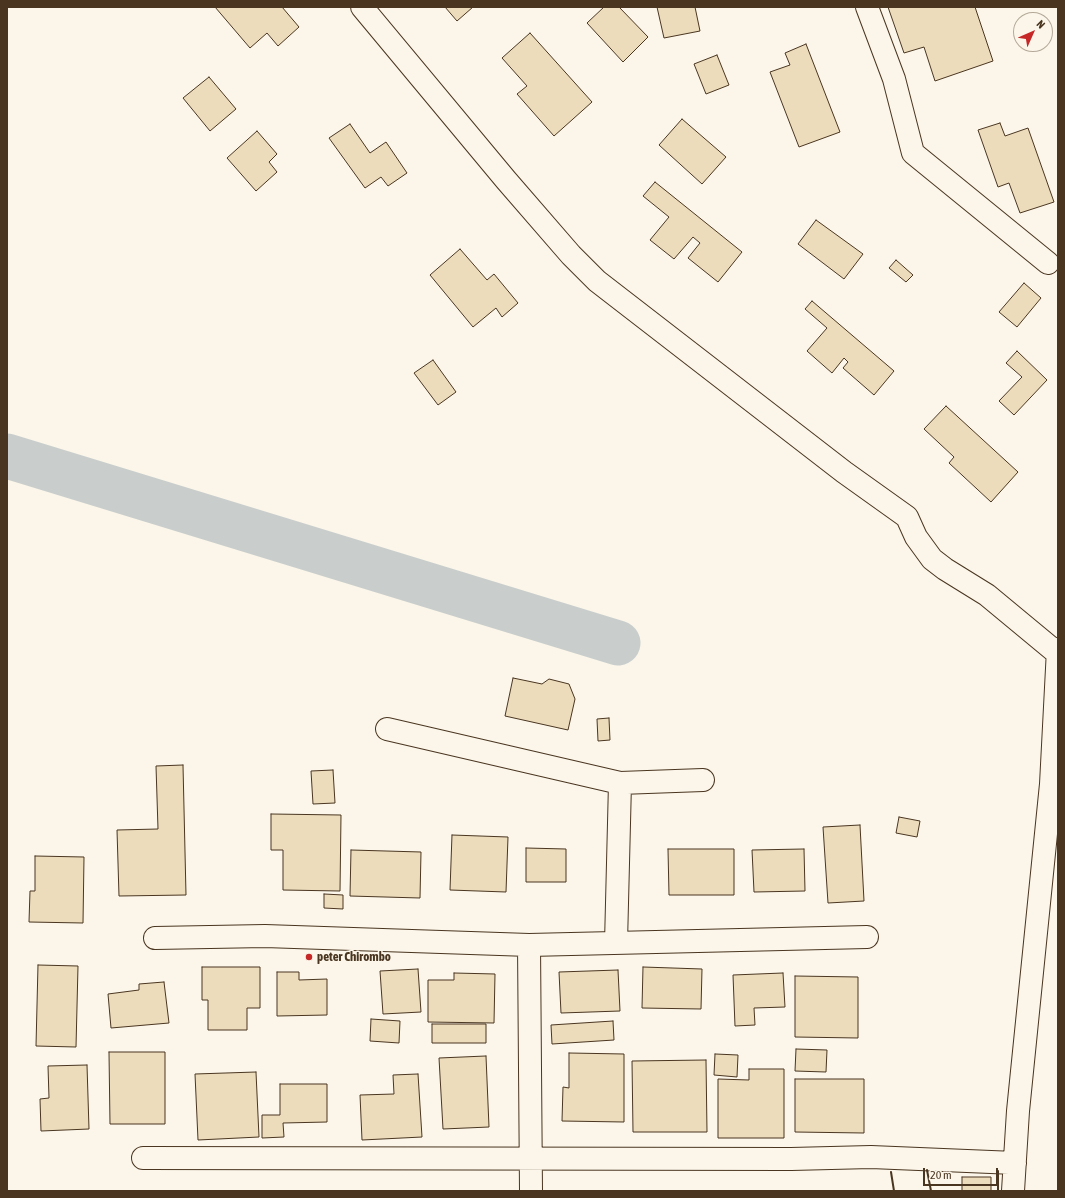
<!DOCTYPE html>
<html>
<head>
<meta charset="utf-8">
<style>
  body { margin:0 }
  #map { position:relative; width:1065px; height:1198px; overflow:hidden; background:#fbf6e9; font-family:"Asap Condensed",sans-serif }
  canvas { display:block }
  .frame { position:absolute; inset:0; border:8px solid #4a3520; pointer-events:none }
  .north { position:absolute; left:1013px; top:12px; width:40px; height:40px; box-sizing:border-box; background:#fbf6e9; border:1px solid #b4a999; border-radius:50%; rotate:45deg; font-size:11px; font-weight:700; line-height:16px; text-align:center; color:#4a3520 }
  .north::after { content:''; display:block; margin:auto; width:14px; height:18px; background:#c62828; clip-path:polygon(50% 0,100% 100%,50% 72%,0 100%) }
  .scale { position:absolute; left:923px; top:1168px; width:75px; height:18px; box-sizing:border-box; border:2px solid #4a3520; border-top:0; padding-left:5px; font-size:12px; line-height:14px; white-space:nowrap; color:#4a3520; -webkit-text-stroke:3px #fbf6e9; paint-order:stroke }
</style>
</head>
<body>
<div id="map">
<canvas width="1065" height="1198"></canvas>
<div class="frame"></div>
<div class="north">N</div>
<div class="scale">20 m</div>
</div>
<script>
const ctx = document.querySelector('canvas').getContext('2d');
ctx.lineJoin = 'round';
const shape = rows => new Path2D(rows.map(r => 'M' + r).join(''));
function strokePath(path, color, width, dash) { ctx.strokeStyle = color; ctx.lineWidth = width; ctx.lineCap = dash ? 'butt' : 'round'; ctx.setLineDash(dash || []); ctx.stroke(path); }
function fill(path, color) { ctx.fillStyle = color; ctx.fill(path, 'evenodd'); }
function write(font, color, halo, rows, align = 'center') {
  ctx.font = font + ' "Asap Condensed",sans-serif'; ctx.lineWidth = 3; ctx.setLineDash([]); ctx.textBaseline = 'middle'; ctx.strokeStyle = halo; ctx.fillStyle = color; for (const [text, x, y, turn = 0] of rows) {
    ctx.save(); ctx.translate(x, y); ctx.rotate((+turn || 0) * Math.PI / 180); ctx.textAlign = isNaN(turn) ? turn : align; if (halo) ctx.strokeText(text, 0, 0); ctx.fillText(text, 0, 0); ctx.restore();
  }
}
strokePath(shape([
  [7,456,618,643]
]), '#c9cecd', 45);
const building = shape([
  [215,7,282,7,299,27,278,46,267,33,250,48,215,7],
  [445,7,473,7,457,21,445,7],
  [604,7,619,7,648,37,623,62,587,23,604,7],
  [657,7,695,7,700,31,664,38,657,7],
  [888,7,975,7,993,61,935,81,924,47,904,53,888,7],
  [530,33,592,102,554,136,517,94,527,86,502,58,530,33],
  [806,44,840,132,799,147,770,72,790,65,785,53,806,44],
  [717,55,729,85,706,94,694,64,717,55],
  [209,77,236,109,210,131,183,98,209,77],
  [682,119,726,157,702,184,659,145,682,119],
  [1000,123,1005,136,1028,128,1054,202,1020,213,1009,183,998,187,978,130,1000,123],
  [350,124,370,153,386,142,407,173,388,186,381,177,365,188,329,138,350,124],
  [257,131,277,154,269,162,277,172,256,191,227,158,257,131],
  [655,182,742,252,718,282,688,258,700,243,693,237,674,259,650,240,669,217,643,196,655,182],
  [816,220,863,254,844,279,798,244,816,220],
  [460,249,487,280,494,274,518,303,502,317,496,308,473,327,430,275,460,249],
  [896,260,913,275,906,282,889,268,896,260],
  [1024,283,1041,298,1017,327,999,312,1024,283],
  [812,301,894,371,874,395,843,368,848,362,844,358,832,373,807,351,827,328,805,309,812,301],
  [1017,351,1047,380,1014,415,999,401,1022,377,1006,363,1017,351],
  [433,360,456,392,438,405,414,373,433,360],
  [946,406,1018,472,991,502,949,463,954,457,924,429,946,406],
  [513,678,542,684,549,679,569,684,575,699,568,730,505,716,513,678],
  [609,718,610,740,598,741,597,719,609,718],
  [183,765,186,895,119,896,117,830,158,829,156,766,183,765],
  [333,770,335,803,313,804,311,771,333,770],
  [271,814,341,815,340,891,283,890,283,850,271,850,271,814],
  [899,817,920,821,917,837,896,833,899,817],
  [860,825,864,901,828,903,823,827,860,825],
  [452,835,508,837,506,892,450,890,452,835],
  [526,848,566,849,566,882,526,882,526,848],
  [668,849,734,849,734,895,669,895,668,849],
  [804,849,805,891,754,892,752,850,804,849],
  [351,850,421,852,420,898,350,896,351,850],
  [35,856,84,857,83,923,29,922,30,891,35,891,35,856],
  [324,894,343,895,343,909,324,908,324,894],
  [38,965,78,966,76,1047,36,1046,38,965],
  [202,967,260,967,260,1008,247,1008,247,1030,208,1030,208,1000,202,1000,202,967],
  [643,967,702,969,701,1009,642,1008,643,967],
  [418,969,421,1012,383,1014,380,971,418,969],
  [618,970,620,1011,561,1013,559,972,618,970],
  [277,972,299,972,299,980,327,979,327,1015,277,1016,277,972],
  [454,973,495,974,494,1023,428,1022,428,980,454,980,454,973],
  [783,973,785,1007,754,1008,755,1025,735,1026,733,975,783,973],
  [795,976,858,977,858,1038,795,1037,795,976],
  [164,982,169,1023,111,1028,108,994,139,990,139,984,164,982],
  [371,1019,400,1021,399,1043,370,1041,371,1019],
  [613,1021,614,1040,552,1044,551,1025,613,1021],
  [432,1024,486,1024,486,1043,432,1043,432,1024],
  [796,1049,827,1050,826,1072,795,1071,796,1049],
  [109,1052,165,1052,165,1124,110,1124,109,1052],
  [569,1053,624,1054,624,1122,562,1121,563,1087,569,1088,569,1053],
  [715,1054,738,1055,737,1077,714,1075,715,1054],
  [486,1056,489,1127,443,1129,439,1058,486,1056],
  [706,1060,707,1132,633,1132,632,1061,706,1060],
  [87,1065,89,1129,41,1131,40,1099,49,1098,48,1066,87,1065],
  [749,1069,784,1069,784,1138,718,1138,718,1079,749,1080,749,1069],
  [256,1072,259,1137,198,1140,195,1074,256,1072],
  [418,1074,422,1137,362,1140,360,1095,394,1094,393,1075,418,1074],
  [795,1079,864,1079,864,1133,795,1132,795,1079],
  [280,1084,327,1084,327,1122,283,1123,284,1137,262,1138,262,1115,280,1115,280,1084],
  [962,1177,991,1177,991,1191,962,1191,962,1177]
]);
fill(building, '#ecdcbc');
strokePath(building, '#4a3520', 1);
const minor = shape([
  [362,7,506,180,571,255,597,281,844,472,907,517,916,537,932,559,945,569,987,595,1057,653],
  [867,7,894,79,913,153,1048,263],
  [387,729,620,783,703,780],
  [155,938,265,936,529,945,867,937],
  [616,943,620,783],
  [529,945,531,1191],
  [143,1158,791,1159,871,1157,1015,1163],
  [1013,1191,1018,1111,1051,784,1058,649]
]);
strokePath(minor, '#4a3520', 24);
strokePath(minor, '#fbf6e9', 22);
strokePath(shape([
  [927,1170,931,1191],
  [998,1171,998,1191],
  [891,1172,894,1191]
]), '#4a3520', 2);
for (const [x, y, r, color] of [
  [309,957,4,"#c62828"]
]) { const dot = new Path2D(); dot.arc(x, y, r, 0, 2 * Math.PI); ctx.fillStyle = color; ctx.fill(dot); strokePath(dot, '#fbf6e9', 1.5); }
write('bold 13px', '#4a3520', '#fbf6e9', [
  ["peter Chirombo",317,957]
], 'left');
</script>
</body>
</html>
